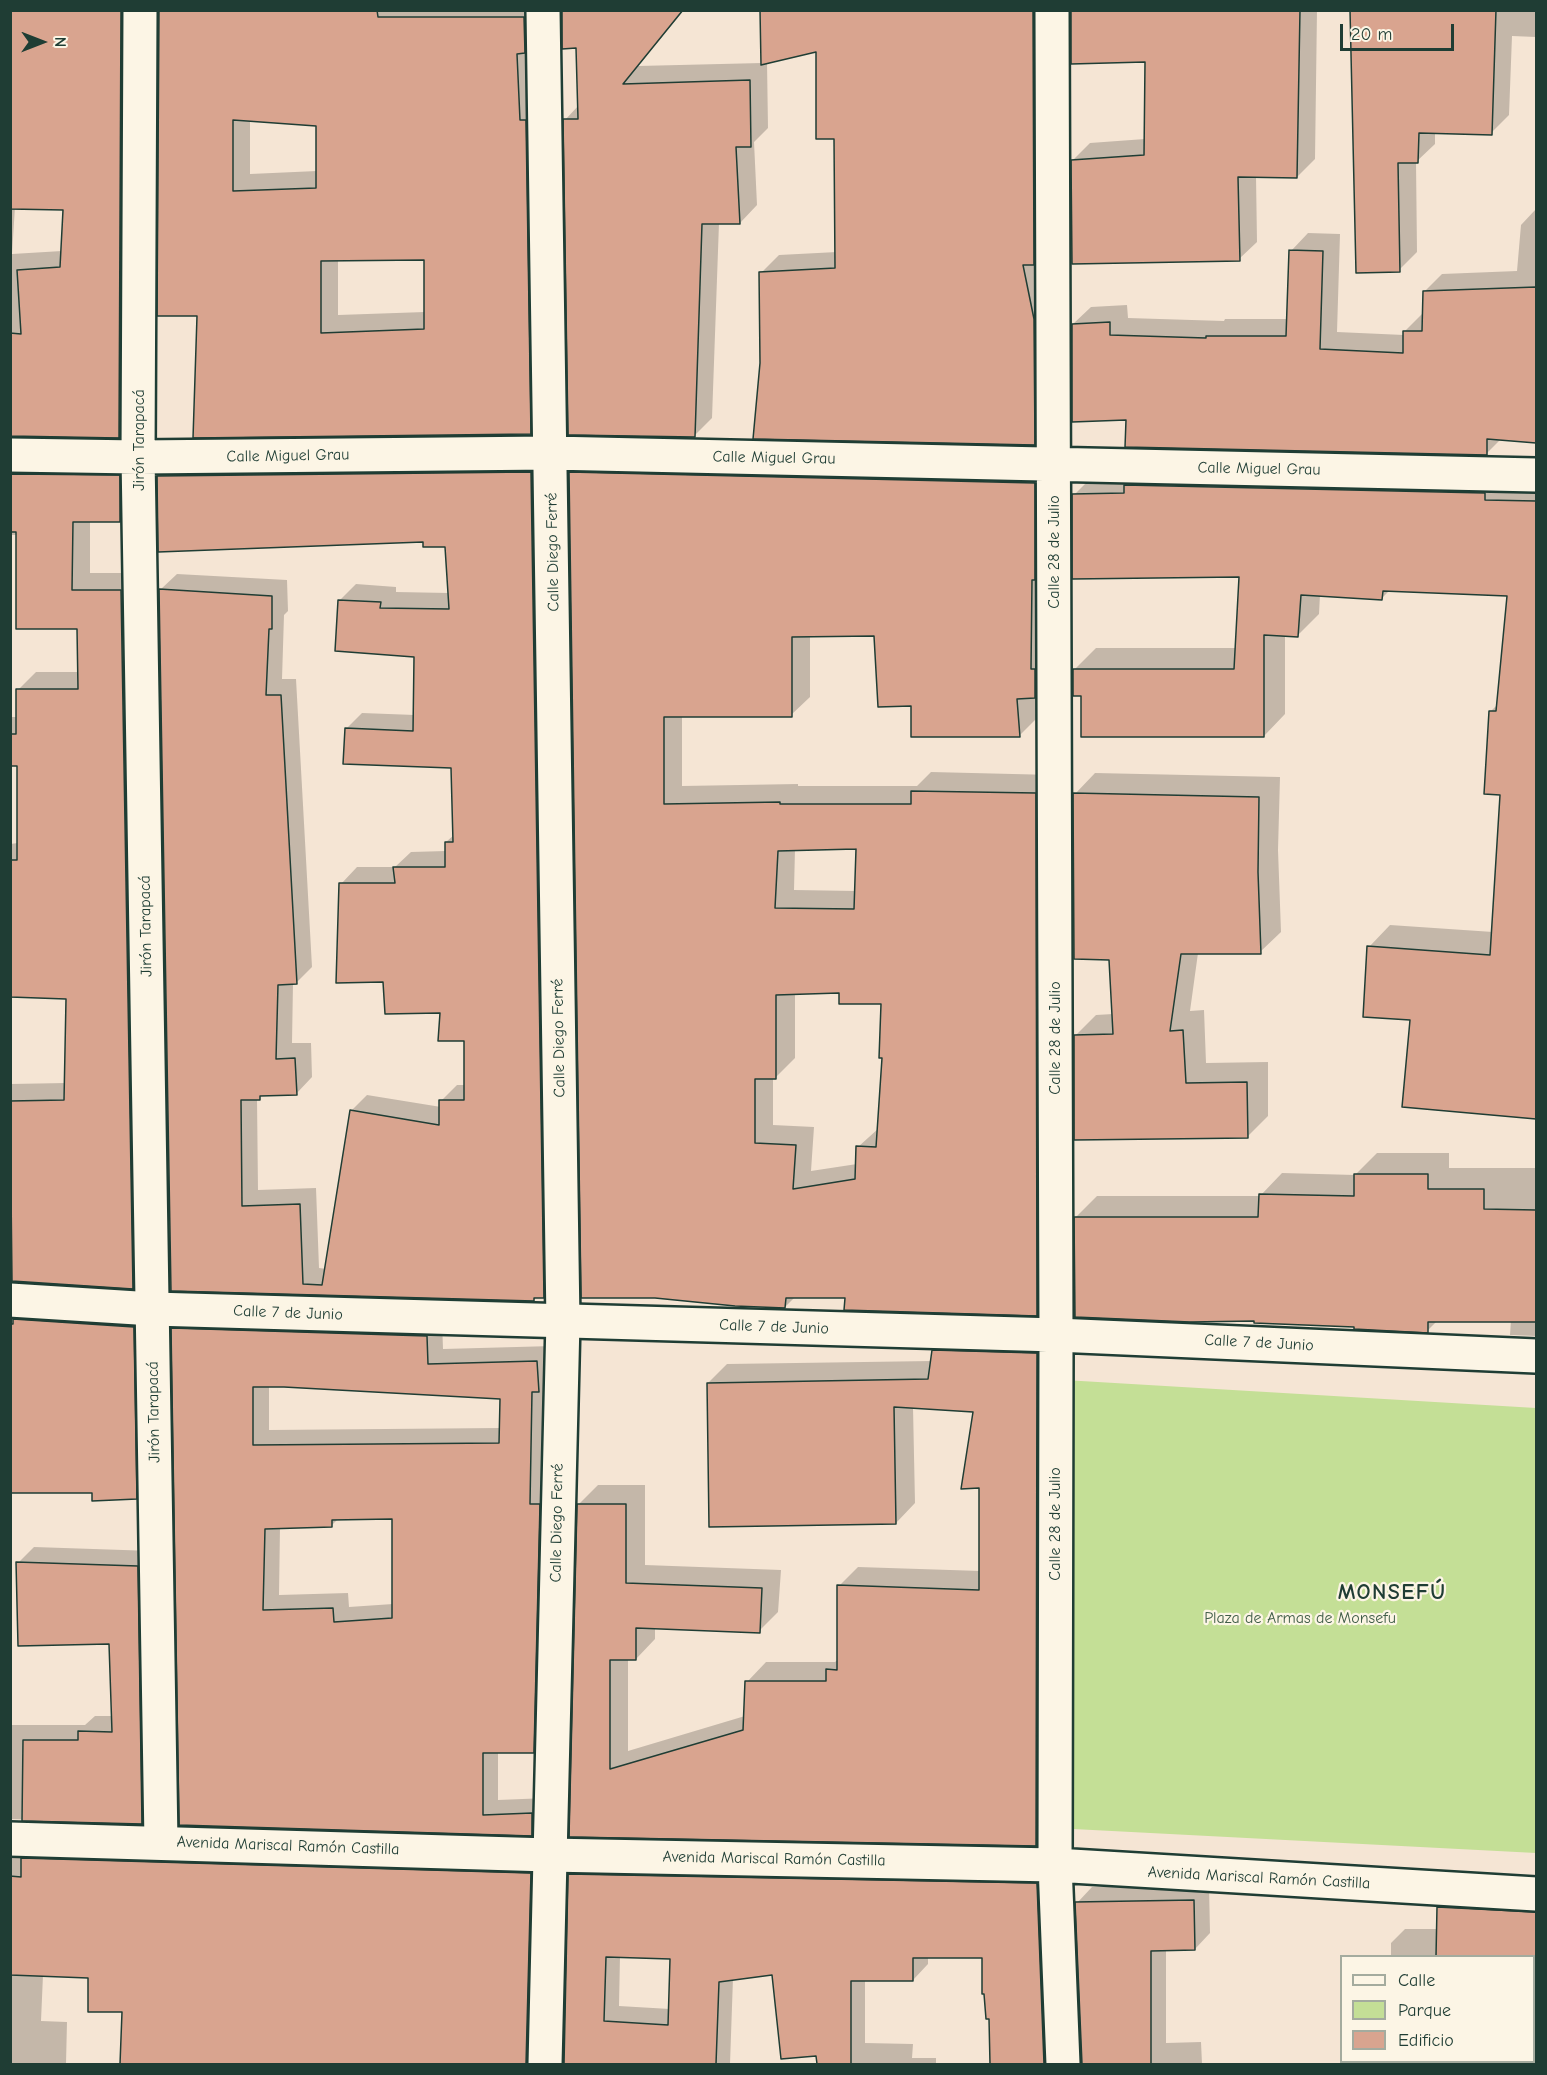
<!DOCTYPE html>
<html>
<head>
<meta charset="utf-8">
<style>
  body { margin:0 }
  #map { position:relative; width:1547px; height:2075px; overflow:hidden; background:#f5e5d4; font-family:"Comic Neue",sans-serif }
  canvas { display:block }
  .frame { position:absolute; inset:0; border:12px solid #1f3d34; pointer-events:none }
  .legend { position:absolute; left:1340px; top:1955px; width:195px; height:108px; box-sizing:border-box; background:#fcf5e5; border:2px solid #a4ab9e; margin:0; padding:8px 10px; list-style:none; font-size:18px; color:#1f3d34 }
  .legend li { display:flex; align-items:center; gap:12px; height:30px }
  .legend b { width:30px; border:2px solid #a4ab9e }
  .north { position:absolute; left:12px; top:12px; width:60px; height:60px; -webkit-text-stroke:4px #fcf5e5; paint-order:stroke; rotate:90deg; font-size:16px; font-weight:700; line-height:24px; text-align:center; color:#1f3d34 }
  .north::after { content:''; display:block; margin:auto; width:21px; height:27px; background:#1f3d34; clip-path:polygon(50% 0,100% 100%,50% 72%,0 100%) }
  .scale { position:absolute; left:1340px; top:24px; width:114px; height:27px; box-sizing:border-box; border:3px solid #1f3d34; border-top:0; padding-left:8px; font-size:18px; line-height:21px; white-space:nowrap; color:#1f3d34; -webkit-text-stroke:4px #fcf5e5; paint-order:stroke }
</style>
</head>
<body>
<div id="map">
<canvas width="1547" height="2075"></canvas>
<div class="frame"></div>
<ul class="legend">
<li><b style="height:8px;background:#fcf5e5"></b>Calle</li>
<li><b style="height:16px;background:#c4df96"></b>Parque</li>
<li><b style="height:16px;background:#d9a48f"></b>Edificio</li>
</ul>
<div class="north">N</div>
<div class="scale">20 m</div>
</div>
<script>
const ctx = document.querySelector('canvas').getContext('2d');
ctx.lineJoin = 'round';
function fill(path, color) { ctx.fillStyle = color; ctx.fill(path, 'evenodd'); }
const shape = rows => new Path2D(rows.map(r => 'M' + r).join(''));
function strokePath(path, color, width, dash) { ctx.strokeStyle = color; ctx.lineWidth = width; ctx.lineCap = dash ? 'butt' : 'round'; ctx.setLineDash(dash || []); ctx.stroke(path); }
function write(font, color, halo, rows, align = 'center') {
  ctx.font = font + ' "Comic Neue",sans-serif'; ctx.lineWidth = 4.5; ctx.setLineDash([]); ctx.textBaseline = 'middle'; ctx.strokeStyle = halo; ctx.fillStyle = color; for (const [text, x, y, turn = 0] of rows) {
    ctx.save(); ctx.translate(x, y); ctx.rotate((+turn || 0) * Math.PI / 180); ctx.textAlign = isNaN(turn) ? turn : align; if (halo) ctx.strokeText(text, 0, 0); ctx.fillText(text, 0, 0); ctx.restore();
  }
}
fill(shape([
  [1064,1380,1536,1408,1536,1853,1054,1828]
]), '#c4df96');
fill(shape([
  [10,10,138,10,136,419,119,436,10,435],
  [15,207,65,209,62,251,12,254],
  [160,10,542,10,548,415,530,433,198,314],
  [250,120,317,124,317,171,250,174],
  [425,258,425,312,338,315,338,260],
  [563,10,684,10,638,66,762,63,762,10,1050,10,1052,426,1034,444,761,363,761,273,779,255,837,252,836,138,817,51,767,62,768,128,754,142,757,205,740,223,719,223,712,418,694,436,565,120,579,105,578,46],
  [1072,10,1317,10,1315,159,1297,177,1256,176,1257,242,1239,259,1073,160,1090,143,1145,139,1147,61],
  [1351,10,1536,10,1536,37,1512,36,1509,115,1491,133,1435,132,1435,144,1416,162,1417,252,1399,270],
  [1536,209,1536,441,1502,438,1486,454,1128,418,1073,324,1091,307,1127,305,1128,318,1224,321,1225,319,1288,319,1291,251,1308,233,1340,234,1337,332,1404,335,1404,332,1422,314,1424,314,1425,291,1442,274,1517,271,1521,225],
  [10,445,137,458,137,503,120,521,90,521,90,573,139,573,150,1270,132,1287,10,1280,10,1084,66,1083,67,998,10,995,10,844,18,843,18,764,10,764,10,717,18,717,18,690,36,672,79,672,79,627,17,535,10,535],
  [589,454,1053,464,1054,678,1036,695,1038,717,1019,736,912,704,875,635,810,635,810,697,791,715,682,715,682,786,798,784,798,786,917,786,931,772,1054,775,1055,1295,1037,1314,847,1297,795,1297,785,1307,570,473],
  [857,848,856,891,794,890,795,849],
  [841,992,883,1002,883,1057,879,1128,858,1147,857,1164,811,1171,814,1127,773,1125,773,1077,776,1077,795,1058,795,993],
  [547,456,559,1280,543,1296,537,1296,534,1300,172,1289,160,590,177,574,287,580,288,611,284,615,282,679,296,679,312,967,296,983,293,983,292,1043,311,1043,312,1077,296,1094,263,1094,257,1099,258,1190,316,1188,319,1268,327,1269,351,1111,367,1095,441,1107,441,1101,457,1085,466,1085,466,1039,442,1011,385,981,341,884,357,867,395,867,411,852,446,851,446,842,454,835,452,767,346,729,362,713,415,715,416,656,340,600,356,584,396,587,396,592,449,593,446,545,159,476,175,460],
  [1095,474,1536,480,1536,1117,1404,1105,1411,1019,1369,947,1390,925,1493,932,1501,793,1491,711,1498,704,1509,594,1390,590,1382,598,1320,595,1319,614,1297,636,1285,635,1285,714,1264,736,1082,694,1074,670,1096,648,1237,648,1241,575,1074,495],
  [1095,773,1280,777,1278,850,1281,932,1260,952,1198,953,1190,1011,1204,1010,1206,1063,1268,1062,1268,1116,1247,1137,1075,1036,1096,1015,1113,1014,1110,958,1075,794],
  [1377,1153,1449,1153,1449,1168,1536,1168,1536,1336,1510,1335,1511,1320,1438,1320,1427,1331,1255,1320,1076,1217,1097,1196,1260,1196,1282,1173,1355,1175],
  [10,1290,151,1309,154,1480,136,1497,94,1491,10,1491],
  [188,1313,442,1320,443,1349,553,1346,549,1735,533,1751,498,1751,498,1800,547,1798,547,1818,531,1834,181,1824,173,1329],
  [269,1385,501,1398,500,1428,269,1430],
  [339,1518,393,1518,393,1604,349,1607,348,1593,279,1595,280,1527,331,1526],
  [953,1332,1056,1334,1055,1825,1036,1844,571,1835,579,1504,598,1485,645,1485,645,1565,781,1570,778,1612,759,1631,655,1627,655,1639,636,1659,628,1659,628,1751,745,1716,747,1682,766,1662,835,1662,839,1659,839,1586,858,1567,981,1571,981,1486,975,1410,913,1407,915,1503,896,1523,708,1383,727,1364,932,1361,933,1351],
  [34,1547,153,1551,157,1807,141,1823,10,1819,10,1725,85,1725,95,1716,113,1716,110,1643,18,1563],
  [10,1834,546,1858,551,2064,122,2064,124,2010,89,1977,43,1975,41,2021,67,2022,66,2064,10,2064],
  [585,1859,1052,1868,1069,2064,991,2064,991,2018,983,1956,928,1957,928,1964,913,1980,865,1980,865,2043,913,2044,912,2058,936,2058,936,2064,818,2064,818,2054,773,1973,733,1978,730,2064,565,2064,570,1875],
  [620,1956,671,1957,670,2009,619,2006],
  [1209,1885,1210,1933,1195,1949,1166,1950,1166,2043,1201,2042,1202,2064,1083,2064,1077,1903,1092,1887],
  [1453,1893,1536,1898,1536,2064,1471,2064,1471,2062,1534,2062,1534,1956,1391,1956,1391,1943,1405,1929,1438,1929,1438,1907]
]), '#0003');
const building = shape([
  [10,10,121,10,119,438,10,436,10,333,21,334,17,270,60,267,63,210,10,209,10,10],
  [159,10,377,10,378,17,524,17,525,53,517,54,520,120,526,120,531,434,193,438,197,316,157,316,159,10],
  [233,120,316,126,316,188,233,191,233,120],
  [424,260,424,329,321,333,321,261,424,260],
  [562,10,683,10,623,84,750,80,751,147,736,147,740,224,702,224,695,437,568,435,563,119,578,119,576,48,562,49,562,10],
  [760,10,1033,10,1034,265,1023,265,1034,319,1035,445,753,439,760,363,759,272,835,268,834,139,816,139,816,52,761,65,760,10],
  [1071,10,1300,10,1297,178,1238,177,1240,261,1072,264,1071,160,1144,155,1145,62,1071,64,1071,10],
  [1350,10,1496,10,1492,135,1419,133,1418,163,1398,163,1400,272,1356,273,1350,10],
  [1289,250,1323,251,1320,349,1403,353,1403,331,1422,331,1423,291,1536,287,1536,443,1487,439,1487,455,1125,447,1126,420,1072,422,1072,324,1110,322,1110,335,1206,338,1206,336,1286,336,1289,250],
  [531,472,544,1298,534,1298,534,1301,171,1291,159,589,272,596,272,629,269,629,266,695,281,695,297,984,278,985,276,1059,295,1058,297,1095,260,1096,260,1100,241,1100,242,1206,300,1204,303,1284,322,1285,350,1110,439,1125,439,1100,464,1100,464,1041,438,1041,440,1013,385,1014,383,982,336,983,339,883,395,883,393,867,445,867,445,842,453,842,451,768,343,764,345,728,413,731,414,657,335,651,338,600,381,602,380,608,449,609,445,547,423,547,423,542,158,552,157,476,531,472],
  [569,472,1035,483,1035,580,1032,580,1031,669,1035,669,1035,698,1017,699,1020,737,911,737,911,706,878,707,874,636,792,637,792,717,664,717,664,804,780,802,780,804,911,804,911,791,1036,793,1037,1316,844,1310,845,1298,786,1298,785,1308,735,1306,655,1298,581,1298,569,472],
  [856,849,854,909,775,908,778,851,856,849],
  [839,993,839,1004,881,1004,879,1058,882,1058,876,1147,856,1146,855,1179,793,1189,796,1145,755,1143,755,1079,776,1079,776,995,839,993],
  [10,474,120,475,120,522,73,522,72,590,121,590,133,1289,12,1281,10,1101,64,1100,66,999,10,997,10,860,17,860,17,766,10,766,10,734,16,734,16,689,78,689,77,629,16,629,16,532,10,532,10,474],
  [1124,485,1485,493,1485,500,1536,501,1536,1119,1402,1107,1410,1020,1363,1017,1367,946,1490,955,1500,795,1484,794,1489,711,1496,711,1507,596,1383,591,1382,600,1301,595,1298,637,1264,635,1264,737,1081,737,1081,696,1073,696,1073,669,1234,669,1239,577,1072,579,1072,494,1124,493,1124,485],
  [1073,793,1259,797,1258,872,1261,954,1181,954,1170,1031,1183,1030,1186,1083,1247,1082,1248,1138,1074,1140,1074,1035,1113,1034,1109,960,1074,959,1073,793],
  [1354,1174,1428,1174,1428,1189,1484,1189,1484,1209,1536,1210,1536,1322,1428,1322,1428,1333,1354,1329,1354,1327,1254,1323,1254,1321,1190,1322,1075,1317,1074,1217,1258,1217,1259,1194,1354,1196,1354,1174],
  [13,1319,134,1327,137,1499,92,1501,92,1493,10,1493,10,1324,13,1324,13,1319],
  [171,1328,427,1336,428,1364,537,1361,539,1392,532,1392,530,1504,540,1504,534,1753,483,1753,483,1815,532,1813,532,1836,179,1825,171,1328],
  [253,1387,284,1387,500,1399,499,1443,253,1445,253,1387],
  [392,1519,392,1618,334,1622,333,1608,263,1610,265,1529,332,1527,332,1520,392,1519],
  [932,1350,1037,1353,1036,1846,569,1837,577,1504,626,1504,626,1583,762,1588,760,1633,636,1628,636,1660,610,1660,610,1769,743,1730,745,1681,826,1681,826,1669,837,1670,837,1585,979,1590,979,1488,961,1489,973,1412,894,1407,896,1524,709,1527,707,1383,928,1379,932,1350],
  [16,1562,138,1566,142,1824,22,1821,23,1740,78,1740,78,1731,112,1732,109,1644,18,1646,16,1562],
  [21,1858,531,1873,526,2064,120,2064,122,2012,88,2012,88,1978,10,1975,10,1876,21,1877,21,1858],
  [568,1874,1037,1883,1044,2064,990,2064,989,2019,986,2019,984,1994,982,1994,982,1958,913,1958,913,1981,851,1981,851,2064,817,2064,816,2056,781,2059,772,1975,719,1982,716,2064,564,2064,568,1874],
  [606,1957,670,1959,668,2025,604,2021,606,1957],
  [1194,1900,1195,1950,1151,1951,1151,2064,1082,2064,1075,1902,1194,1900],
  [1437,1907,1536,1912,1536,1956,1436,1956,1437,1907]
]);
fill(building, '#d9a48f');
strokePath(building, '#1f3d34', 1.5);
const street = shape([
  [140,10,138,457,161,1842],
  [543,10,563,1321,545,2064],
  [1052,10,1056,1335],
  [10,455,138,457,551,453,1536,475]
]);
const secondary = shape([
  [10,1300,153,1309,1056,1335,1536,1356],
  [1056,1335,1055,1865,1063,2064],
  [10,1839,549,1855,1055,1865,1536,1894]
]);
strokePath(street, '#1f3d34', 38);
strokePath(secondary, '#1f3d34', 38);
strokePath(street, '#fcf5e5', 33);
strokePath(secondary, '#fcf5e5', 33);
write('16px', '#1f3d34', '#fcf5e5', [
  ["Jirón Tarapacá",139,440,-90],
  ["Calle Miguel Grau",288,456,-1],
  ["Calle Miguel Grau",774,458,1],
  ["Calle Miguel Grau",1259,469,1],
  ["Calle Diego Ferré",553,552,-91],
  ["Calle 28 de Julio",1054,552,-90],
  ["Jirón Tarapacá",146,926,-91],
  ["Calle Diego Ferré",559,1038,-91],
  ["Calle 28 de Julio",1055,1038,-90],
  ["Calle 7 de Junio",288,1313,2],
  ["Calle 7 de Junio",774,1327,2],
  ["Calle 7 de Junio",1259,1343,3],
  ["Jirón Tarapacá",154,1412,-91],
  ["Calle Diego Ferré",557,1523,-89],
  ["Calle 28 de Julio",1055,1524,-90],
  ["Avenida Mariscal Ramón Castilla",288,1846,2],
  ["Avenida Mariscal Ramón Castilla",774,1859,1],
  ["Avenida Mariscal Ramón Castilla",1259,1878,3]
]);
write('16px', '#405d48', '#fcf5e5', [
  ["Plaza de Armas de Monsefu",1300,1618]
]);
ctx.letterSpacing = '1.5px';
write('bold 22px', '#1f3d34', '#fcf5e5', [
  ["MONSEFÚ",1392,1593]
]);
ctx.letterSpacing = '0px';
</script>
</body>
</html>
